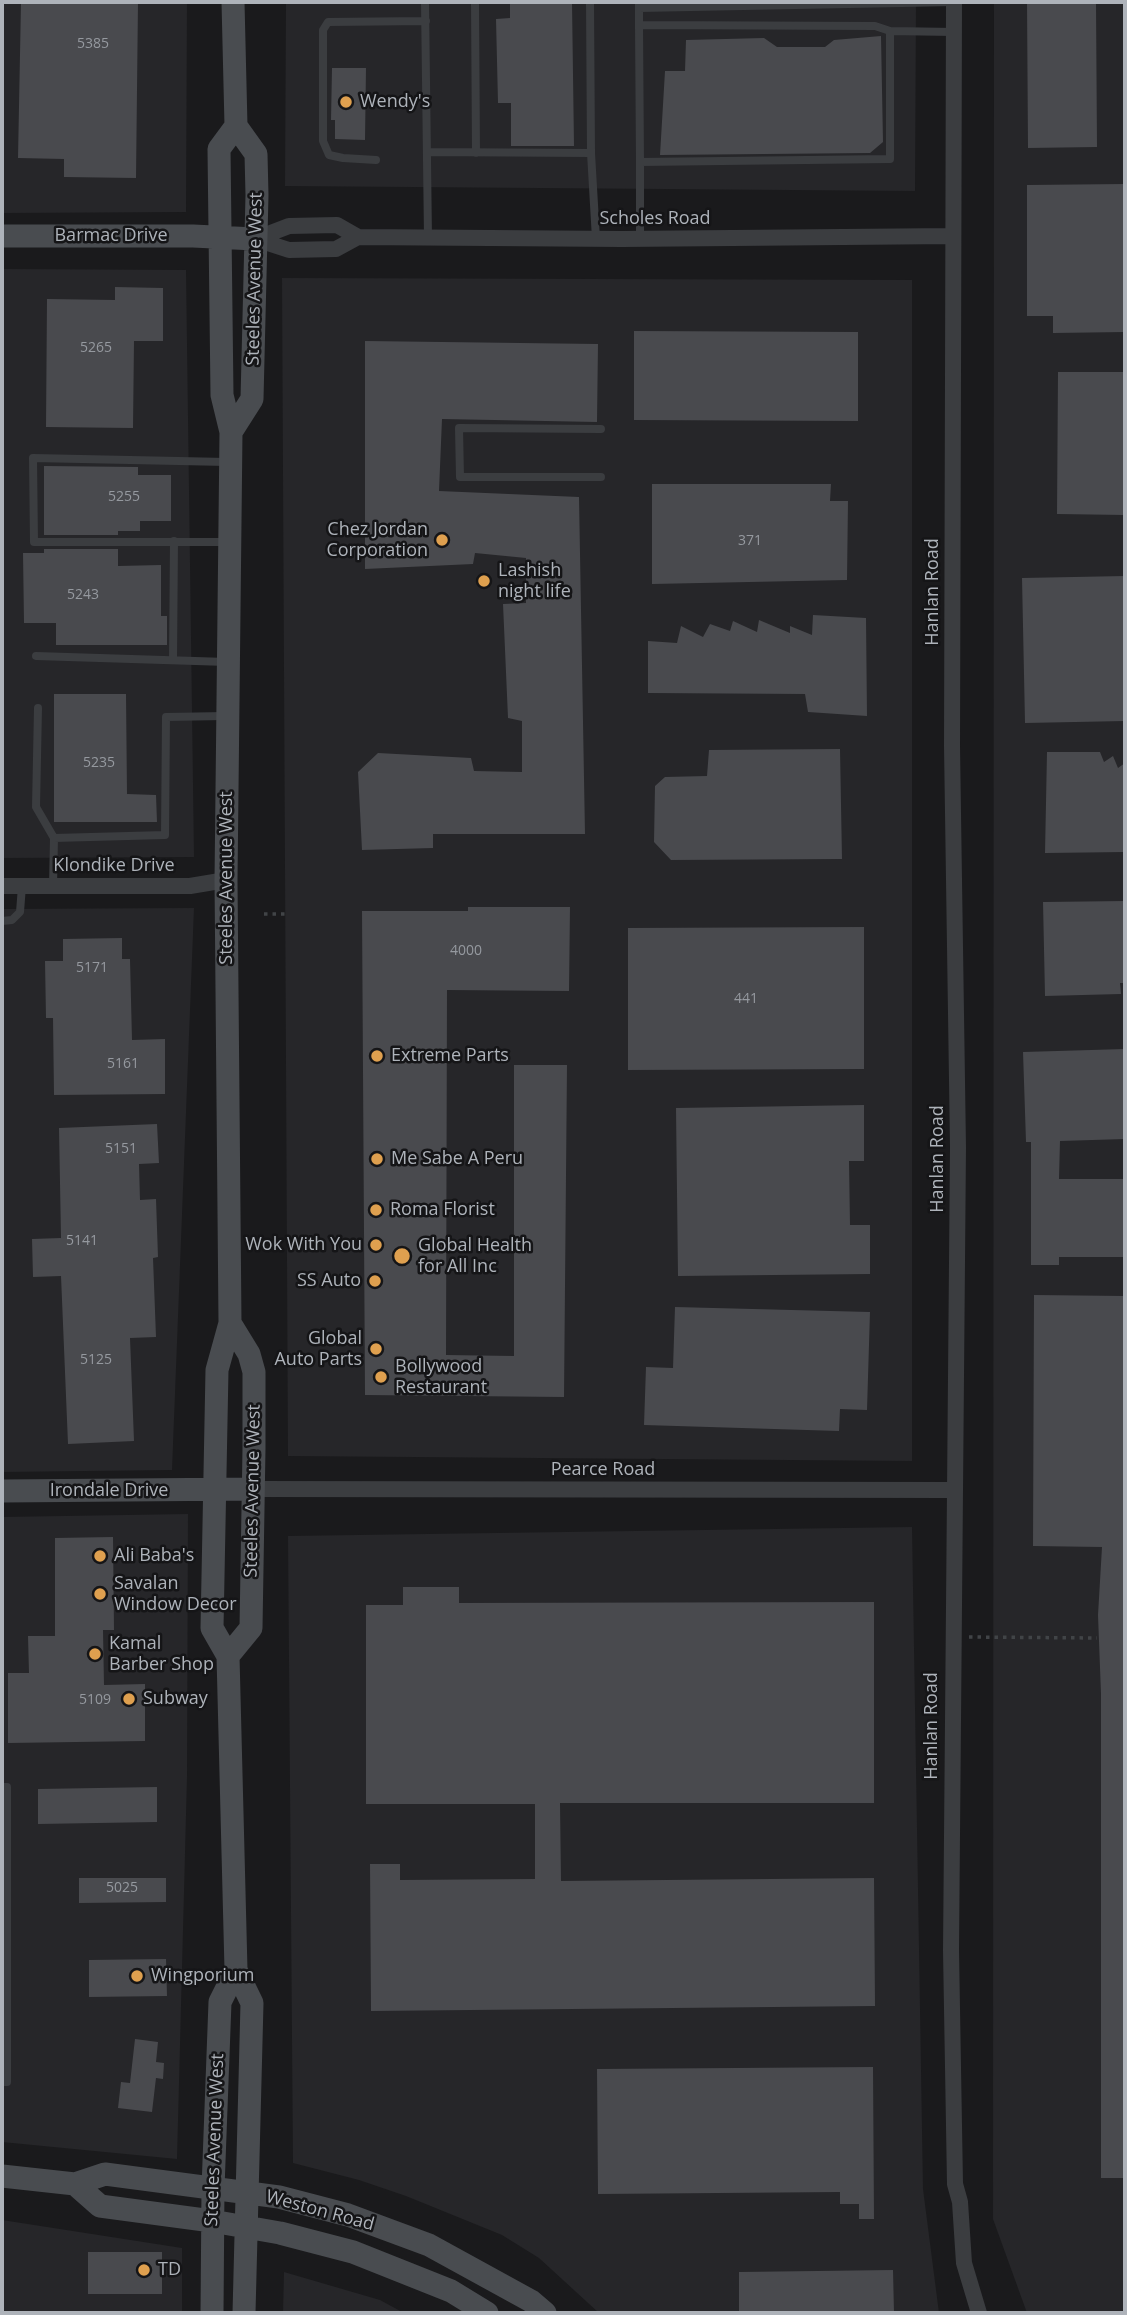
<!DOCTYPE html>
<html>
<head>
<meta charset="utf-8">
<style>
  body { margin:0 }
  #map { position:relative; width:1127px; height:2315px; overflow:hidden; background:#1a1a1c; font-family:"Open Sans",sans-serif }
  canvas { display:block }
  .frame { position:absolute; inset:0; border:4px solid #aeb3ba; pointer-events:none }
</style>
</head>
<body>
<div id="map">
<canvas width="1127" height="2315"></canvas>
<div class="frame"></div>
</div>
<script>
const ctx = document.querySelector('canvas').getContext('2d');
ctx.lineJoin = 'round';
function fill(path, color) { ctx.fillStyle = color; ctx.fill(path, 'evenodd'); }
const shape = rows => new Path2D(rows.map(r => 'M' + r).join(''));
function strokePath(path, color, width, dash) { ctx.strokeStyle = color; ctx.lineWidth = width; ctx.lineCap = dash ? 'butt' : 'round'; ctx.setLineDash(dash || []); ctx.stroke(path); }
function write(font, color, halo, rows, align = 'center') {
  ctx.font = font + ' "Open Sans",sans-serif'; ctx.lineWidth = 5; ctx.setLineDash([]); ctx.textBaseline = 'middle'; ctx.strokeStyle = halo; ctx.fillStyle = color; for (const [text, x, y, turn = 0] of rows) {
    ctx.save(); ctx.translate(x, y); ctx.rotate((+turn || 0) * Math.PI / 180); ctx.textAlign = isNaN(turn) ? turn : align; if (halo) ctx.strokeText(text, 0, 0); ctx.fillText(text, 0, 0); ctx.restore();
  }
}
fill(shape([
  [2,2,187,2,186,212,2,213],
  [286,2,916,2,915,191,285,186],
  [994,2,1125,2,1125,2313,1027,2313,993,2219],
  [2,269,186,270,194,857,2,858],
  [282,278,912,280,912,1461,288,1456],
  [194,908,172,1470,2,1472,2,909],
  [188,1514,187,1777,177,2159,2,2142,2,1517],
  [912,1527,923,2189,939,2313,599,2313,539,2258,502,2235,406,2196,359,2180,293,2163,288,1536],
  [2,2220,182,2248,182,2313,2,2313],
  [284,2272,380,2300,404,2313,283,2313]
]), '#262629');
fill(shape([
  [21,2,138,2,136,178,64,177,64,159,18,158],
  [510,2,572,2,574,146,511,146,511,103,498,103,496,19,510,18],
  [1027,2,1096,2,1097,147,1028,148],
  [881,36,883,142,870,153,660,155,665,71,685,71,686,40,764,38,777,47,825,47,834,40],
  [332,68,366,68,365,140,335,139,335,120,331,120],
  [1125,184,1125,332,1053,333,1053,316,1027,316,1027,185],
  [115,287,163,288,163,341,134,341,133,428,46,427,47,299,115,300],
  [634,331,858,332,858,421,634,420],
  [365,341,598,344,597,422,442,419,439,491,579,497,585,834,433,834,433,848,362,850,358,772,378,753,471,758,474,771,522,772,522,721,508,718,503,604,526,603,526,558,475,553,473,564,365,569],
  [1058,372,1125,372,1125,515,1057,514],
  [44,466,138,467,138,475,171,475,171,521,140,521,140,531,118,531,118,535,44,535],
  [652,484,831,484,830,501,848,501,847,580,652,584],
  [44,549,118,549,118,566,161,565,161,616,167,616,167,645,56,645,56,623,24,623,23,553,44,553],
  [1125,576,1125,721,1025,723,1022,578],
  [813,615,866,618,867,716,808,712,805,694,648,693,648,641,677,643,681,626,703,637,710,624,730,631,733,621,757,632,759,620,790,633,790,626,812,635],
  [54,694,126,694,127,794,156,795,157,822,54,822],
  [840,749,842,859,671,860,654,842,655,786,665,777,707,776,709,750],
  [1047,752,1100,752,1104,762,1113,756,1118,768,1125,763,1125,852,1045,853],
  [1125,901,1125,983,1120,983,1121,994,1045,996,1043,902],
  [468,907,570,907,569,991,447,990,446,1355,514,1356,514,1065,567,1065,564,1397,365,1395,362,911,468,911],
  [864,927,864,1069,628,1070,628,928],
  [122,938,122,959,130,959,132,1040,165,1039,165,1094,54,1095,53,1018,46,1018,45,961,63,961,63,939],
  [1125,1049,1125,1139,1060,1141,1059,1179,1125,1179,1125,1257,1059,1257,1059,1265,1031,1265,1031,1142,1026,1142,1023,1052],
  [864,1105,864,1161,849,1161,850,1225,870,1225,870,1274,678,1276,676,1108],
  [157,1124,159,1163,139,1164,140,1200,156,1199,158,1257,153,1258,156,1337,130,1338,134,1441,68,1444,61,1276,33,1277,32,1239,61,1238,59,1128],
  [1034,1295,1125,1296,1125,2178,1101,2178,1101,1694,1098,1615,1102,1547,1033,1546],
  [675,1307,870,1312,867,1410,840,1409,839,1431,644,1425,646,1367,673,1368],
  [113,1537,114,1630,103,1630,104,1685,145,1684,145,1741,8,1743,8,1673,29,1673,28,1636,55,1636,55,1538],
  [403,1587,459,1587,459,1603,874,1602,874,1803,560,1803,561,1881,874,1878,875,2006,371,2011,370,1864,400,1864,400,1880,535,1879,535,1804,366,1804,366,1605,403,1605],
  [157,1787,157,1822,38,1824,38,1789],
  [79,1878,166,1878,166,1902,79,1903],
  [166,1959,167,1996,89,1997,89,1960],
  [135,2039,158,2042,156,2062,164,2063,163,2079,156,2078,152,2112,118,2108,121,2082,130,2083],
  [873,2067,874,2219,859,2219,859,2204,840,2204,840,2192,598,2194,597,2069],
  [88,2252,162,2252,162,2294,88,2294],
  [893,2270,894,2313,739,2313,739,2272]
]), '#494a4e');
strokePath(shape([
  [264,914,289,914],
  [969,1637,1097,1638]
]), '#414447', 3.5, [3.5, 5]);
strokePath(shape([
  [425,2,428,238],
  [475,2,476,153],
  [590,2,591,153,596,239],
  [639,2,639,25],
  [639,8,954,2],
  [890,31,875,26,639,25,640,162,890,159,890,31,954,32],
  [427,152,591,153],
  [376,160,343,158,329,155,323,141,323,30,328,22,426,21],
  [640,162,640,239],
  [601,429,459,428,460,477,601,477],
  [226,542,34,542,33,458,227,462],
  [36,656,227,662],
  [173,660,174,541],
  [38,708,36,807,54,838],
  [53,886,54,838,165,835,166,717,225,716],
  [2,921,12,920,20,912,22,886],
  [2,1787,7,1787,7,2082,2,2082]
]), '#3b3d40', 8);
strokePath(shape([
  [954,2,952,746,958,1147,951,1950,955,2184,960,2202,964,2263,979,2313],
  [255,239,289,226,337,225,358,237,622,239,953,236],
  [255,239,289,250,336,249,358,237],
  [2,886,190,886,226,880],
  [252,1489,954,1490]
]), '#3b3d40', 16);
strokePath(shape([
  [236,126,219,149,222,395,231,432,226,880,230,1323,217,1370,212,1628,228,1656,236,1970,252,2003,244,2313],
  [2,236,193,236,255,239],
  [231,432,252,399,257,195,256,154,236,126,233,2],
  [2,1491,252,1489],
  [228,1656,251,1628,254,1448,254,1372,249,1354,230,1323],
  [2,2176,75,2184,105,2174,279,2197,348,2215,429,2245,531,2301,545,2313],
  [75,2184,100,2206,212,2221,280,2233,353,2252,451,2291,487,2313],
  [212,2313,213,2188,220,2002,236,1970]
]), '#494c50', 23);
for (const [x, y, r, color] of [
  [346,102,7,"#dfa04f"],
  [442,540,7,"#dfa04f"],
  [484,581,7,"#dfa04f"],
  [377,1056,7,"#dfa04f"],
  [377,1159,7,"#dfa04f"],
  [376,1210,7,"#dfa04f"],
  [376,1245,7,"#dfa04f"],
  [402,1256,9,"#dfa04f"],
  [375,1281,7,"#dfa04f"],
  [376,1349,7,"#dfa04f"],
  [381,1377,7,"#dfa04f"],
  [100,1556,7,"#dfa04f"],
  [100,1594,7,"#dfa04f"],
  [95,1654,7,"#dfa04f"],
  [129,1699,7,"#dfa04f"],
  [137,1976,7,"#dfa04f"],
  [144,2270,7,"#dfa04f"]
]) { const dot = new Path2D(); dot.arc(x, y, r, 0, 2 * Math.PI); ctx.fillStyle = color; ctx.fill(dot); strokePath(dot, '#151517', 2.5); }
write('14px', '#95999f', null, [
  ["5385",93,44],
  ["5265",96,348],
  ["5255",124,497],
  ["371",750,541],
  ["5243",83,595],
  ["5235",99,763],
  ["4000",466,951],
  ["5171",92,968],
  ["441",746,999],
  ["5161",123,1064],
  ["5151",121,1149],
  ["5141",82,1241],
  ["5125",96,1360],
  ["5109",95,1700],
  ["5025",122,1888]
]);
write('18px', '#aeb3ba', '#151517', [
  ["Wendy's",360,102],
  ["Chez Jordan",428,530,"right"],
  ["Corporation",428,551,"right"],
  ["Lashish",498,571],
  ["night life",498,592],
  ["Extreme Parts",391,1056],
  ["Me Sabe A Peru",391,1159],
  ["Roma Florist",390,1210],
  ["Wok With You",362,1245,"right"],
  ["Global Health",418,1246],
  ["for All Inc",418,1267],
  ["SS Auto",361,1281,"right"],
  ["Global",362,1339,"right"],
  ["Auto Parts",362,1360,"right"],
  ["Bollywood",395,1367],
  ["Restaurant",395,1388],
  ["Ali Baba's",114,1556],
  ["Savalan",114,1584],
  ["Window Decor",114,1605],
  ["Kamal",109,1644],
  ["Barber Shop",109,1665],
  ["Subway",143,1699],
  ["Wingporium",151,1976],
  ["TD",158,2270]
], 'left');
write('18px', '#aeb3ba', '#151517', [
  ["Scholes Road",655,219],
  ["Barmac Drive",111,236],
  ["Steeles Avenue West",255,279,-89],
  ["Hanlan Road",933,592,-90],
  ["Klondike Drive",114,866],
  ["Steeles Avenue West",227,878,-90],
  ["Hanlan Road",938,1159,-90],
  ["Pearce Road",603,1470],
  ["Irondale Drive",109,1491],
  ["Steeles Avenue West",253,1491,-89],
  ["Hanlan Road",932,1726,-90],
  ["Steeles Avenue West",215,2140,-88],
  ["Weston Road",320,2211,15]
]);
</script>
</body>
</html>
